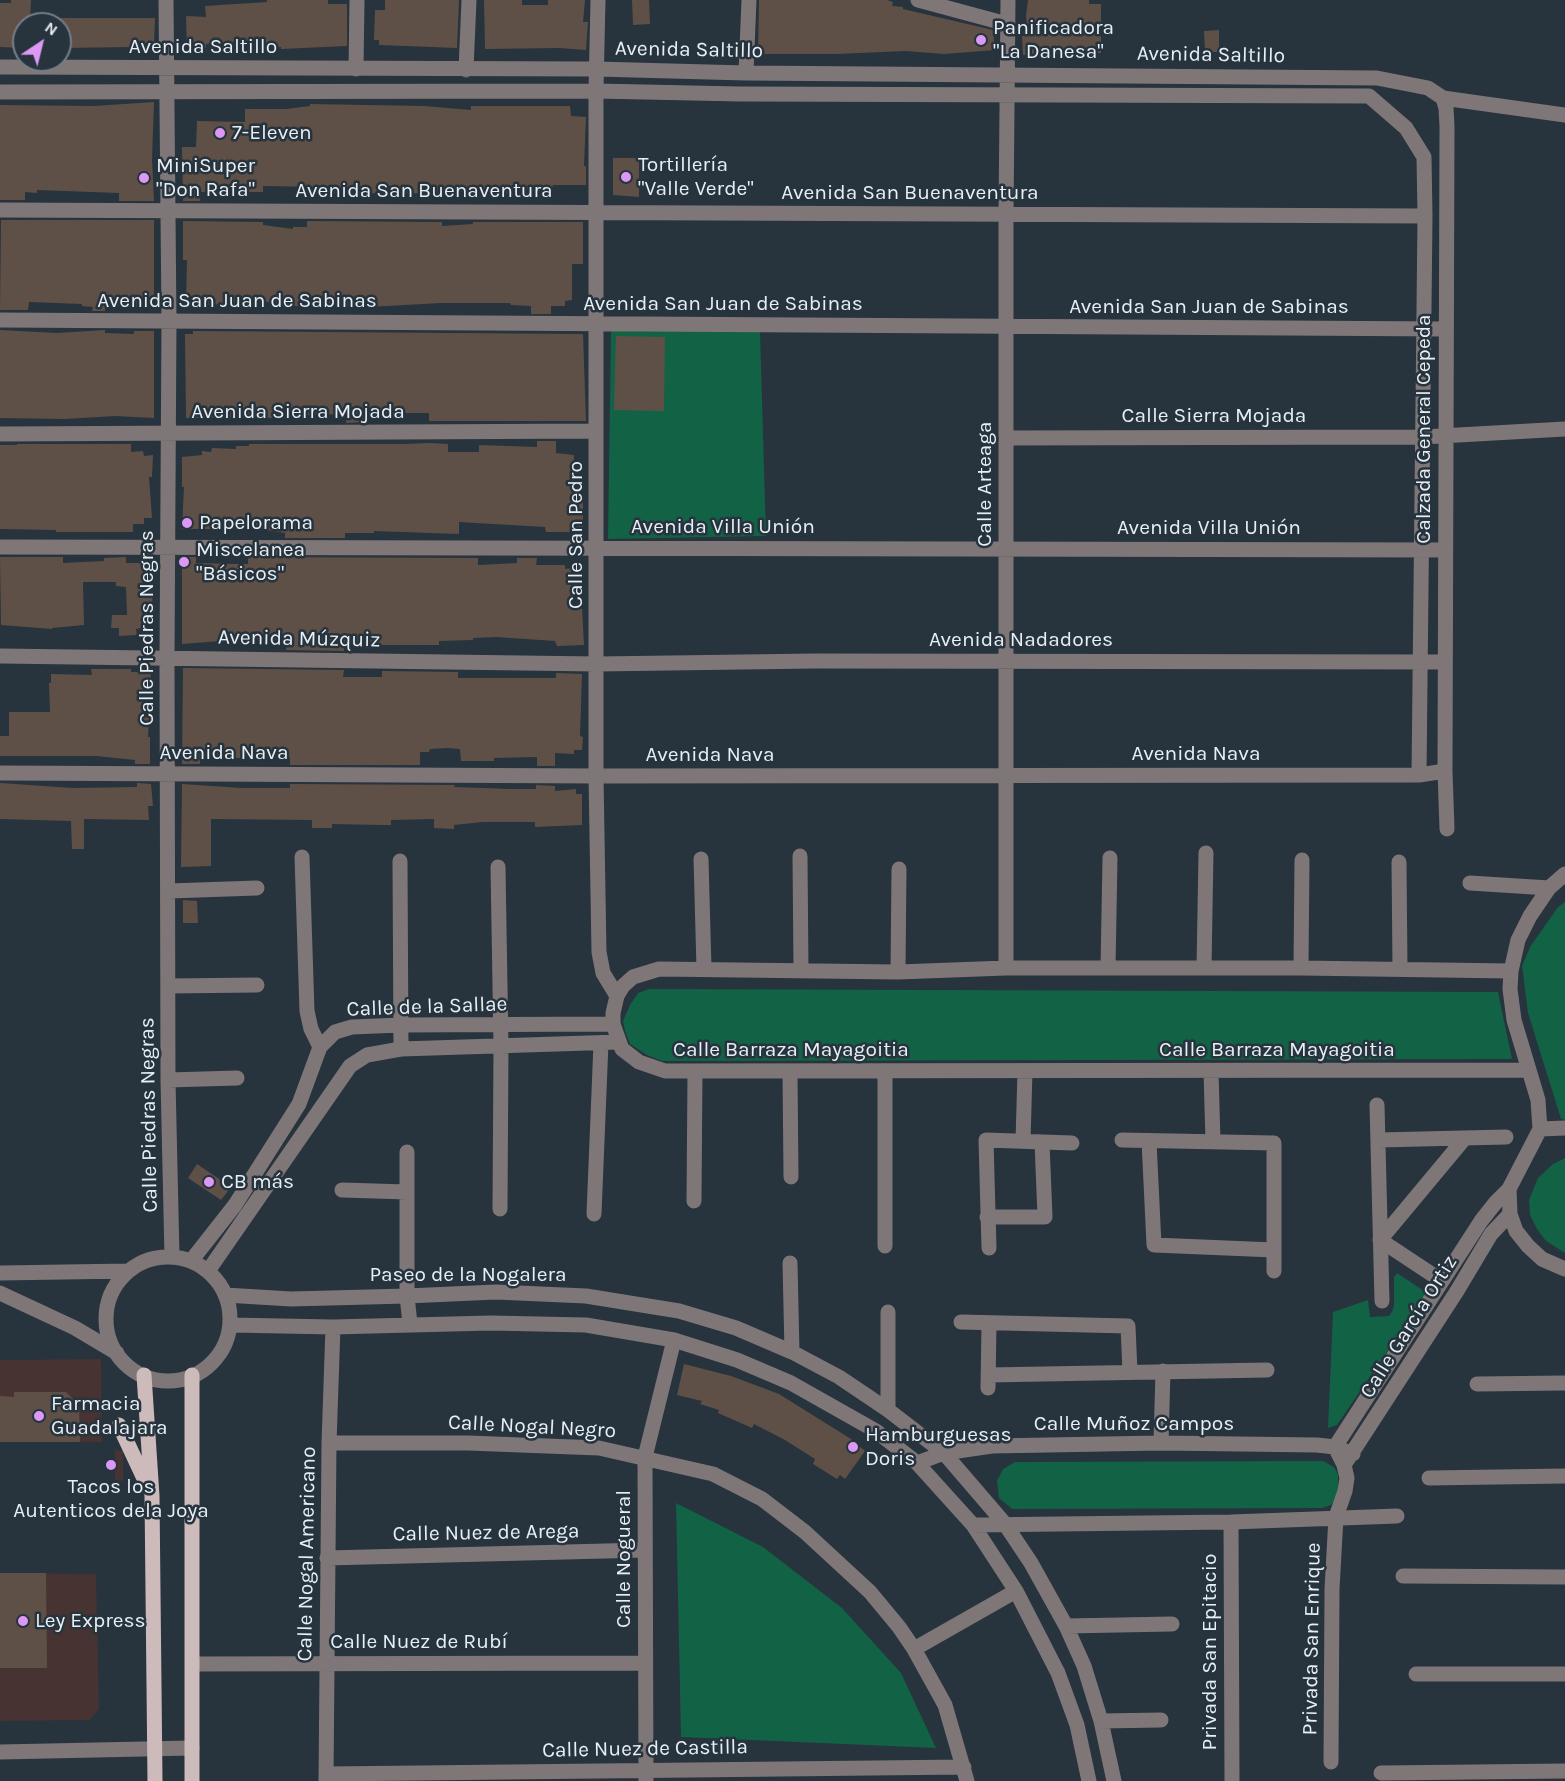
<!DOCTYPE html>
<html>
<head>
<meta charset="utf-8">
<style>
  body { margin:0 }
  #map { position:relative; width:1565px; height:1781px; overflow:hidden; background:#27333d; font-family:Karla,sans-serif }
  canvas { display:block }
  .north { position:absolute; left:12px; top:12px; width:60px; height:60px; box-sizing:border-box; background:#27333d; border:2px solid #747e87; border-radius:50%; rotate:35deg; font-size:16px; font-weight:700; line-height:24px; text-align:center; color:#e7eff6 }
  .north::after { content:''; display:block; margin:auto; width:21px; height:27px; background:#db99f5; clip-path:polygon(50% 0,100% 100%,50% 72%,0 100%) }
</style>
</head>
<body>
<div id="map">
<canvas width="1565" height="1781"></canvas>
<div class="north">N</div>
</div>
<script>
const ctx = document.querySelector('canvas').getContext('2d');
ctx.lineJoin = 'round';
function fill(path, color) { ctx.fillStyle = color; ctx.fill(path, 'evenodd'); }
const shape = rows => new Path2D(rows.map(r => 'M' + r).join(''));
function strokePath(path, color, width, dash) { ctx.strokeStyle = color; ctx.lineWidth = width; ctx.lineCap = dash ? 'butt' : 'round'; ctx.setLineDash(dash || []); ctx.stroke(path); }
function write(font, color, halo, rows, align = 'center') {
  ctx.font = font + ' Karla,sans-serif'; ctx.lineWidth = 5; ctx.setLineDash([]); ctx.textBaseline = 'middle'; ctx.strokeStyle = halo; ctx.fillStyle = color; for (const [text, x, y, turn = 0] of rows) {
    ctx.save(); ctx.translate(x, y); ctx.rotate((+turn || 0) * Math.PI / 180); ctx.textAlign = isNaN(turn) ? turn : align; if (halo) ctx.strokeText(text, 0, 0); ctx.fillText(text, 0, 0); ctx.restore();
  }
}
fill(shape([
  [101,1359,102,1442,0,1442,0,1360],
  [115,1450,123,1451,123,1481,115,1480],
  [0,1573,96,1574,99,1709,90,1720,0,1721]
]), '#483333');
fill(shape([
  [611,331,760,331,766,536,608,539],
  [1565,902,1565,1120,1561,1119,1528,1013,1522,966,1530,947,1558,907],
  [649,989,1498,992,1512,1059,662,1061,647,1055,630,1044,625,1031,623,1021,630,1005,638,993],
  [1565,1158,1565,1253,1546,1241,1537,1229,1530,1215,1529,1200,1538,1178,1553,1164],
  [1397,1273,1427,1293,1337,1425,1328,1428,1333,1312,1368,1300,1370,1317,1389,1316,1392,1312,1394,1305,1394,1277],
  [1323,1461,1334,1467,1338,1474,1338,1496,1331,1505,1322,1508,1012,1509,999,1498,997,1481,1003,1469,1015,1462],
  [676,1503,763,1547,842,1608,901,1673,936,1748,681,1737]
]), '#126246');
fill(shape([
  [11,0,31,0,30,24,24,24,24,48,0,47,0,3,11,3],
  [267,0,328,0,328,4,347,4,347,46,281,49,281,47,255,47,255,41,206,44,206,48,187,49,186,16,206,17,205,6,267,2],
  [385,0,459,0,457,48,379,45,379,40,374,40,375,10,385,10],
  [484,0,522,0,522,5,548,5,548,0,585,0,583,22,588,22,586,50,559,48,485,49],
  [632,0,649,0,650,24,633,25],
  [759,0,887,0,893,2,892,6,903,7,903,9,993,30,995,50,944,54,906,51,836,54,758,54],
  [1028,0,1089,0,1089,4,1101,4,1101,53,1023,55,1022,36,1028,36,1026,16],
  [60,18,155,18,154,44,132,43,133,47,61,48],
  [1219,30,1219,52,1205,52,1204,31],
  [154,102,152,160,154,201,119,201,119,193,37,190,37,193,25,192,25,200,0,200,0,105,94,106],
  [310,104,424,106,471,110,471,106,570,106,571,116,586,117,584,166,586,166,586,185,553,185,552,188,514,190,514,194,469,192,390,194,368,193,368,189,341,189,341,194,327,193,327,187,263,186,263,192,201,192,200,201,183,201,182,147,196,147,197,121,245,122,245,109,286,109,310,106],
  [613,158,639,158,639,197,613,195],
  [1,220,154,220,154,307,105,306,105,311,92,311,93,307,82,306,82,304,29,302,28,310,0,310],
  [183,221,263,222,263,225,293,229,293,227,307,227,307,221,442,222,442,226,473,224,473,222,583,222,583,264,572,264,572,300,565,301,565,306,551,306,551,314,531,314,531,306,511,305,510,303,441,303,368,307,289,306,289,303,266,302,204,305,204,302,186,303,187,260,183,260],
  [0,330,57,333,105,330,105,333,134,334,134,331,154,331,154,418,115,416,65,419,0,418],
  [193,331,583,334,586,421,429,421,429,413,389,413,390,417,367,418,367,422,346,423,346,414,306,415,306,417,286,417,286,419,256,417,186,418,185,334,193,334],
  [616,336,665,337,664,411,614,410],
  [537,441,556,441,556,453,574,455,573,499,583,499,583,532,546,532,545,527,459,522,459,534,374,531,374,533,345,533,345,538,285,538,285,533,259,529,182,529,184,487,182,487,182,457,202,455,202,451,211,452,212,448,236,449,236,446,249,446,249,444,402,444,431,443,448,444,448,452,479,452,479,445,537,447],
  [17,444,131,444,131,452,143,451,144,456,153,455,152,477,149,477,152,518,144,518,144,524,133,524,133,532,56,532,56,530,0,529,0,445,17,445],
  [0,557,63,557,63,563,104,561,104,558,126,557,126,563,153,563,152,615,142,615,143,628,136,629,137,635,119,636,119,628,111,628,112,615,127,615,126,587,116,586,116,582,83,582,84,625,52,628,52,629,1,625],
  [182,557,196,557,196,563,234,564,248,564,248,557,478,558,478,565,517,563,517,558,537,558,536,565,565,565,565,569,572,568,572,609,582,608,584,645,557,646,555,641,496,637,473,638,473,640,439,641,439,645,344,645,344,651,286,650,287,641,247,639,182,644],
  [183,668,344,670,343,677,382,677,382,671,458,672,458,678,556,678,556,673,582,674,580,736,583,737,582,750,574,750,574,754,555,753,555,766,537,766,537,757,494,758,494,761,461,761,460,749,447,748,430,749,429,752,420,752,420,765,290,765,290,758,229,758,229,756,200,756,200,764,182,764],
  [91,669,131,669,131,672,151,672,148,737,150,737,150,764,135,764,135,760,96,756,0,756,0,736,9,736,9,712,50,712,49,683,51,683,51,674,92,675],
  [0,783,73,788,137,787,137,783,151,784,153,806,148,806,149,820,84,819,84,849,72,849,71,821,0,819],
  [182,784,242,788,290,788,290,784,455,785,454,787,510,789,536,789,536,785,555,786,555,791,576,789,576,794,582,794,582,825,535,827,535,822,482,822,454,825,454,829,434,828,434,819,391,820,391,825,382,825,332,824,332,828,312,828,312,820,211,819,211,866,181,867],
  [183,900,197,901,198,923,183,923],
  [197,1164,231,1187,221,1200,188,1178],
  [684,1364,731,1376,779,1394,851,1439,865,1451,845,1479,840,1475,837,1479,813,1464,815,1459,785,1440,754,1424,752,1428,718,1413,719,1410,700,1404,702,1401,677,1395],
  [14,1392,66,1392,79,1405,80,1442,0,1442,0,1396,14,1397],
  [0,1573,46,1573,47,1668,0,1668]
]), '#5f5047');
strokePath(shape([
  [166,0,169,321,167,658,168,1080,172,1257],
  [598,0,596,91,596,776,599,952,603,973,617,996],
  [918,0,1007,24],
  [0,67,596,69,746,73,1377,78,1428,88,1443,98,1446,108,1447,126,1445,771,1447,829],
  [356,69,357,0],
  [466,70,469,0],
  [746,73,749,0],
  [0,92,596,91,740,94,1369,96],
  [1369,96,1406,128,1424,157,1425,216,1419,775],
  [1443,98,1565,115],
  [0,210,1425,216],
  [0,320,1445,329],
  [0,434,596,431],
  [1006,438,1423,437,1565,429],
  [0,547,1445,550],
  [0,656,597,664,815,661,1445,662],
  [0,773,596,776,1419,775,1445,771],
  [800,856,801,970],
  [302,857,307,1011,311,1029,320,1047],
  [701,859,704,969],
  [400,861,401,1049],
  [1399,862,1400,969],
  [498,867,501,1046,500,1209],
  [1565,874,1549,888,1530,916,1518,940,1511,971,1510,989,1514,1020,1538,1100,1540,1129,1509,1189,1510,1214,1516,1231,1528,1246,1542,1259,1565,1269],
  [1470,883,1549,888],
  [169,891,257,888],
  [1006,968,1006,214,1008,0],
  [1108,968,1110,858],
  [1204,968,1206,853],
  [1301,968,1302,860],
  [1511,971,1301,968,1006,968,898,972,659,969,633,977,623,986,617,996,613,1013,613,1024,622,1049,639,1062,665,1071,1528,1070],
  [898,972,899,869],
  [169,986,257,985],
  [1211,1071,1213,1142],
  [790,1072,791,1177],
  [168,1080,237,1078],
  [1377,1105,1382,1301],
  [1540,1129,1565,1128],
  [1122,1140,1274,1143,1274,1271],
  [1378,1140,1506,1137],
  [1023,1141,1025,1071],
  [1149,1141,1154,1245,1274,1250],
  [407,1152,407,1296,410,1324],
  [342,1190,407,1192],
  [694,1201,695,1072],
  [594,1214,601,1043],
  [987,1217,1045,1217,1042,1142],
  [885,1246,885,1071],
  [989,1248,986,1140,1072,1143],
  '106 1319a62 62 0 1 1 124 0a62 62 0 1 1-124 0Z',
  [191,1261,235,1205,299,1104,320,1047,335,1032,352,1027,401,1025,613,1024],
  [790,1263,792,1352],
  [208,1271,350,1066,367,1055,401,1049,619,1042],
  [0,1273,128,1271],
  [1442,1281,1380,1240,1465,1138],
  [0,1293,75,1328,117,1353],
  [225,1295,291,1299,407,1296,496,1292,586,1296,679,1311,736,1328,792,1352,839,1377,888,1410,944,1453,1005,1524,1031,1563,1066,1626,1084,1666,1101,1721,1114,1781],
  [888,1312,888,1410],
  [961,1322,1128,1326,1130,1372],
  [230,1325,333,1327,491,1323,586,1325,674,1340,737,1360,791,1383,876,1431,917,1463,973,1525,1016,1591,1058,1673,1077,1725,1089,1781],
  [988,1375,1267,1370],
  [1477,1384,1565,1383],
  [988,1388,989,1324],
  [329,1443,468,1443,599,1448,713,1474,762,1499,805,1532,870,1592,899,1627,914,1649,945,1705,967,1781],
  [1161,1443,1163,1371],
  [1335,1447,1481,1221,1496,1202,1509,1189],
  [1346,1462,1457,1291,1491,1234,1510,1214],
  [917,1463,944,1453,992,1446,1048,1445,1161,1443,1317,1445,1335,1447,1353,1454],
  [1429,1478,1565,1476],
  [1231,1522,1232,1781],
  [973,1525,1231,1522,1397,1516],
  [327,1558,645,1550],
  [1403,1576,1565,1577],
  [1066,1626,1172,1624],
  [914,1649,1016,1591],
  [193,1664,645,1663],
  [1416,1674,1565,1674],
  [1101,1721,1161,1720],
  [0,1752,192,1748],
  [1331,1762,1332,1589,1336,1517,1345,1491,1347,1478,1344,1465,1335,1447],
  [1381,1773,1565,1771],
  [326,1774,964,1767],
  [326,1781,329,1443,333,1327],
  [646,1781,645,1457,674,1340]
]), '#7f7677', 15);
strokePath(shape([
  [144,1375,152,1496,155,1781],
  [119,1425,148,1487],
  [192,1781,192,1375]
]), '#cdbbbb', 15);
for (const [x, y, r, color] of [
  [981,40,6,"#db99f5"],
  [220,133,6,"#db99f5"],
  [626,177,6,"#db99f5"],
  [144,178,6,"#db99f5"],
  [187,523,6,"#db99f5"],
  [184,562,6,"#db99f5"],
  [209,1182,6,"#db99f5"],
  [39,1416,6,"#db99f5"],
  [853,1447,6,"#db99f5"],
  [111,1465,6,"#db99f5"],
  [23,1621,6,"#db99f5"]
]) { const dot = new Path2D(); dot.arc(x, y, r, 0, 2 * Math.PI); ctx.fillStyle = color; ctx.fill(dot); strokePath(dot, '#27333d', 2); }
write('21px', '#e7eff6', '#27333d', [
  ["Panificadora",993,28],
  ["\"La Danesa\"",993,52],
  ["7-Eleven",232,133],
  ["Tortillería",638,165],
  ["\"Valle Verde\"",638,189],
  ["MiniSuper",156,166],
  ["\"Don Rafa\"",156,190],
  ["Papelorama",199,523],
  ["Miscelanea",196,550],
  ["\"Básicos\"",196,574],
  ["CB más",221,1182],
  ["Farmacia",51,1404],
  ["Guadalajara",51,1428],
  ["Hamburguesas",865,1435],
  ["Doris",865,1459],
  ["Tacos los",111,1487,"center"],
  ["Autenticos dela Joya",111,1511,"center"],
  ["Ley Express",35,1621]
], 'left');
write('21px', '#e7eff6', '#27333d', [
  ["Avenida Saltillo",203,47],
  ["Avenida Saltillo",689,50,1],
  ["Avenida Saltillo",1211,55,1],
  ["Avenida San Buenaventura",424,191],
  ["Avenida San Buenaventura",910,193],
  ["Avenida San Juan de Sabinas",237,301],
  ["Avenida San Juan de Sabinas",723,304],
  ["Avenida San Juan de Sabinas",1209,307],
  ["Avenida Sierra Mojada",298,412],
  ["Calle Sierra Mojada",1214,416],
  ["Calzada General Cepeda",1424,429,-90],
  ["Calle Arteaga",985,484,-90],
  ["Avenida Villa Unión",723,527],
  ["Avenida Villa Unión",1209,528],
  ["Calle San Pedro",576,535,-90],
  ["Calle Piedras Negras",147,628,-90],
  ["Avenida Múzquiz",299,639,1],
  ["Avenida Nadadores",1021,640],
  ["Avenida Nava",224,753],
  ["Avenida Nava",1196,754],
  ["Avenida Nava",710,755],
  ["Calle de la Sallae",427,1007,-2],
  ["Calle Barraza Mayagoitia",791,1050],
  ["Calle Barraza Mayagoitia",1277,1050],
  ["Calle Piedras Negras",149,1115,-91],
  ["Paseo de la Nogalera",468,1275],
  ["Calle García Ortiz",1409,1327,-58],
  ["Calle Muñoz Campos",1134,1424],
  ["Calle Nogal Negro",532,1427,3],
  ["Calle Nuez de Arega",486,1533,-1],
  ["Calle Nogal Americano",307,1554,-89],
  ["Calle Nogueral",624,1559,-90],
  ["Privada San Enrique",1312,1639,-89],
  ["Calle Nuez de Rubí",419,1642],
  ["Privada San Epitacio",1210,1652,-90],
  ["Calle Nuez de Castilla",645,1749,-1]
]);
</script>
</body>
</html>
